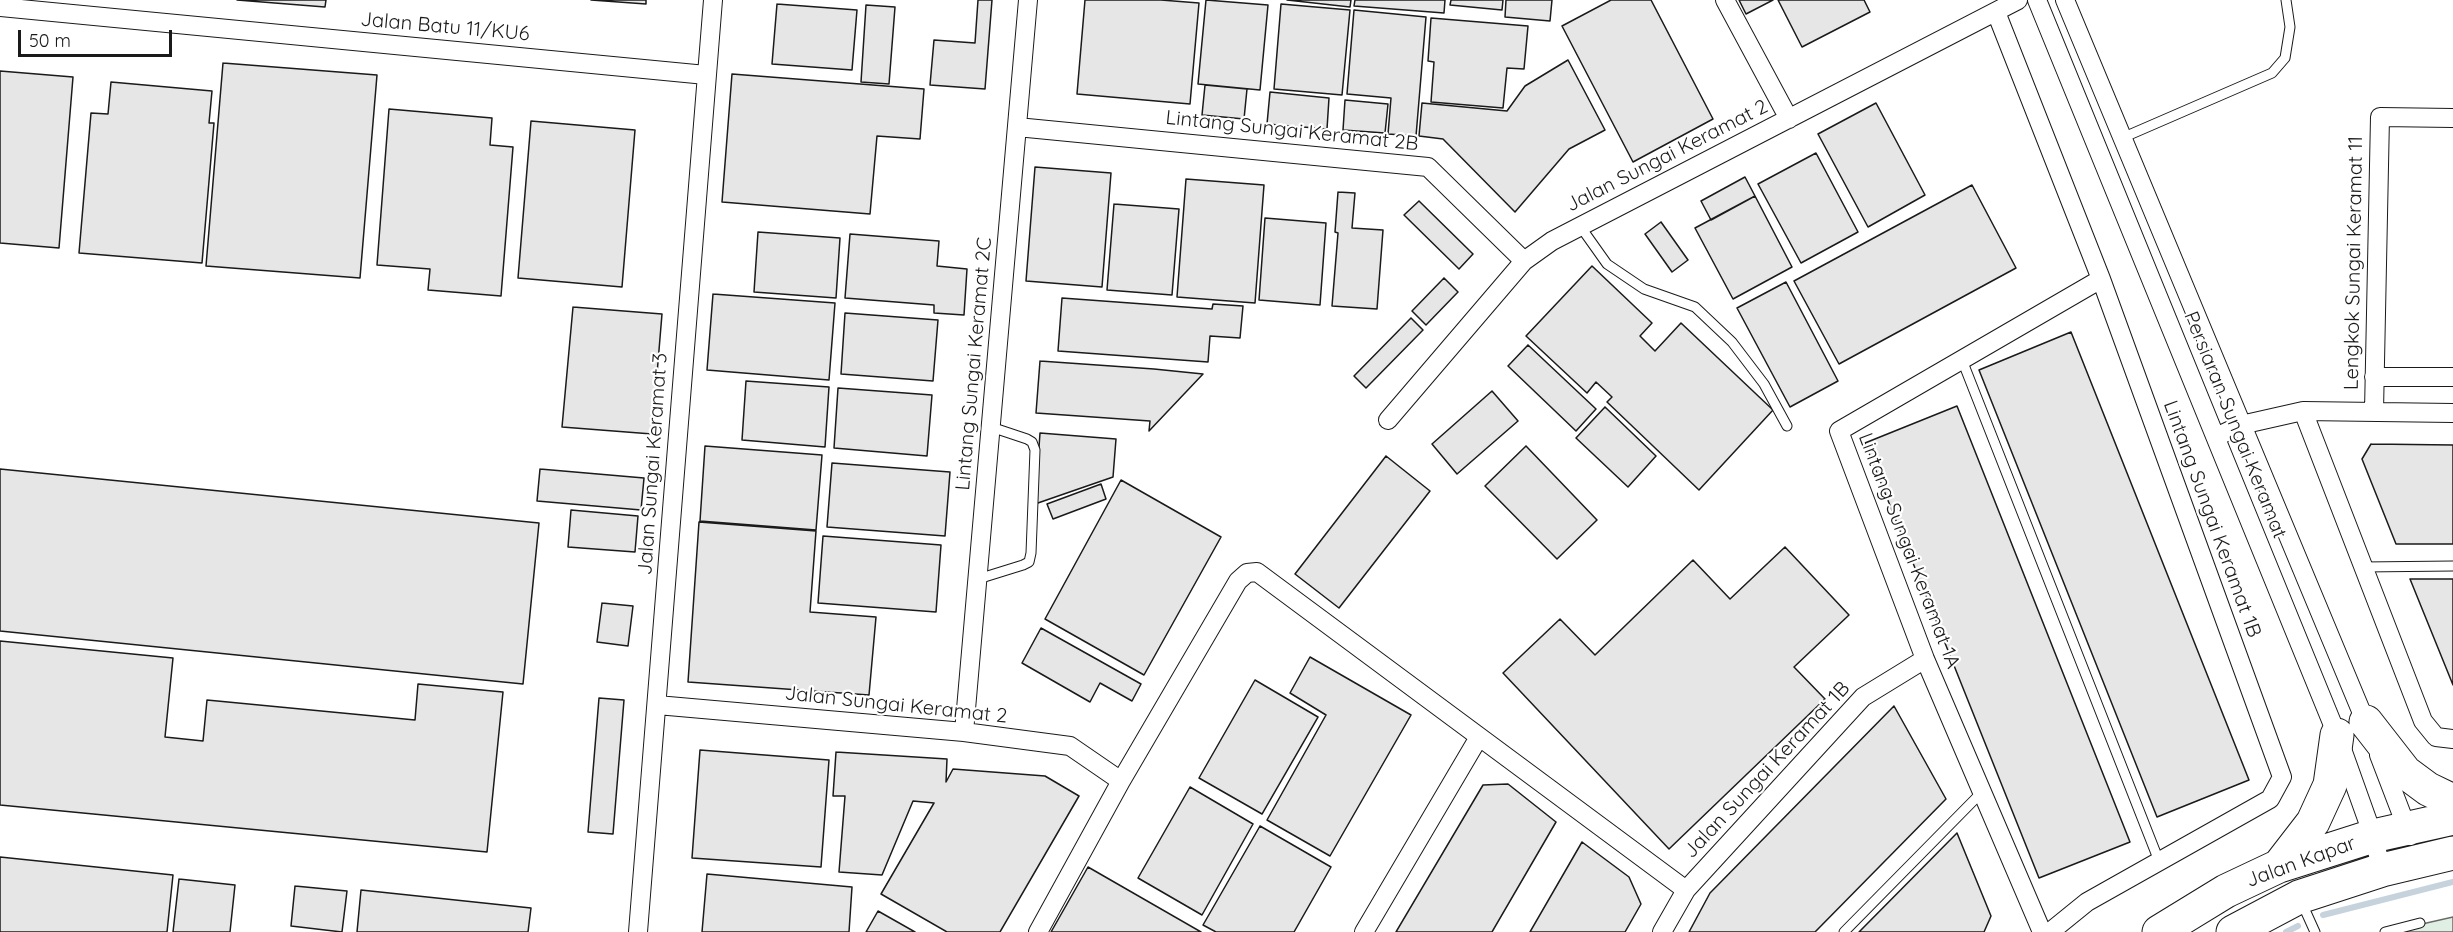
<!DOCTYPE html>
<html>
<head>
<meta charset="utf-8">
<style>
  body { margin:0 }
  #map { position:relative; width:2453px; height:932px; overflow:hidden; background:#fff; font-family:Quicksand,sans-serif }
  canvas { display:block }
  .scale { position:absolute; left:18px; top:30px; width:154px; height:27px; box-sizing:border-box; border:3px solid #1a1a1a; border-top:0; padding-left:8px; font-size:18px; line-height:21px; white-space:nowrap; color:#1a1a1a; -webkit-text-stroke:4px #fff; paint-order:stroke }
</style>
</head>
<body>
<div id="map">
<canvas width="2453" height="932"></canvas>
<div class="scale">50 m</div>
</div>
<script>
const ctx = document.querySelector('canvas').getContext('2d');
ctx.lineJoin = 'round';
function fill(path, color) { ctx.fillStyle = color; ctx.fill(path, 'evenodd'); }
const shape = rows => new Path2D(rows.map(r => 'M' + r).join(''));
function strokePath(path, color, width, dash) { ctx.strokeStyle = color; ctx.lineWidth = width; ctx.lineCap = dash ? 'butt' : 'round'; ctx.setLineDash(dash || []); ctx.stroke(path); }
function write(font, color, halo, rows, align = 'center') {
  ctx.font = font + ' Quicksand,sans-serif'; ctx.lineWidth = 4.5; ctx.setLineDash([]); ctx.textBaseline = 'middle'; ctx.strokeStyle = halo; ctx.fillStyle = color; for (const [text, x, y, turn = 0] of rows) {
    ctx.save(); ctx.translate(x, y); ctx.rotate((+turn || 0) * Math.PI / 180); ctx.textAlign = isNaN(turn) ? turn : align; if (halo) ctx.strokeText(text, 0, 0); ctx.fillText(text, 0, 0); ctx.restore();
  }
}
const green = shape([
  [2453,917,2453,932,2387,932,2453,917]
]);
fill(green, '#e0efe3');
strokePath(green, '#6a6a6a', 1.5);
strokePath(shape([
  [2323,915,2453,882],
  [2286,932,2298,926]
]), '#c6d2dc', 6);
const building = shape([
  [237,0,326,0,325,7,237,0],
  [591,0,646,0,646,4,591,0],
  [978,0,992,0,985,89,930,85,934,40,975,43,978,0],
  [1085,0,1161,0,1199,3,1190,104,1077,94,1085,0],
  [1206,0,1268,5,1260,90,1198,84,1206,0],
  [1287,0,1351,0,1350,7,1287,0],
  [1355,0,1445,0,1444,13,1354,6,1355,0],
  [1451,0,1503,0,1502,10,1450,5,1451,0],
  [1506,0,1552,0,1550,21,1505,17,1506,0],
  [1611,0,1651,0,1713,119,1633,162,1562,26,1611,0],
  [1739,0,1773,0,1746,14,1739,0],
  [1778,0,1864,0,1870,12,1802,47,1778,0],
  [777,4,857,10,852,70,772,64,777,4],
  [1281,4,1350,10,1342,95,1274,89,1281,4],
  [866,5,895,7,889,84,861,82,866,5],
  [1354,10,1426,17,1416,136,1388,134,1391,98,1347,94,1354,10],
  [1431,18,1528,26,1524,69,1507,68,1503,108,1431,102,1434,62,1428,61,1431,18],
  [1568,60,1605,130,1569,149,1515,212,1443,139,1419,136,1422,103,1507,111,1525,86,1568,60],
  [223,63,377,75,360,278,206,266,223,63],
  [0,71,73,77,59,248,0,243,0,71],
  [732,74,924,89,920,139,877,136,870,214,722,202,732,74],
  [111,82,212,91,209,123,214,123,202,263,79,253,91,113,108,114,111,82],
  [1205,85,1247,89,1244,119,1202,115,1205,85],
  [1270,92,1329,98,1327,129,1267,124,1270,92],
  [1345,100,1388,104,1385,133,1343,130,1345,100],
  [1876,103,1925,195,1868,227,1818,134,1876,103],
  [389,109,492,118,490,145,513,147,501,296,428,290,430,269,377,265,389,109],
  [531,121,635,130,622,287,518,278,531,121],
  [1816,153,1858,232,1801,263,1758,184,1816,153],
  [1035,167,1111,173,1102,287,1026,281,1035,167],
  [1745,177,1755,196,1711,220,1701,201,1745,177],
  [1186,179,1264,185,1255,303,1177,297,1186,179],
  [1972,185,2016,268,1839,364,1794,281,1972,185],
  [1338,192,1355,193,1352,228,1383,230,1377,309,1332,306,1338,233,1335,232,1338,192],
  [1755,196,1792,267,1733,299,1695,228,1755,196],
  [1419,201,1473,254,1459,269,1404,215,1419,201],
  [1114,204,1179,209,1172,295,1107,290,1114,204],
  [1265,218,1326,223,1320,305,1259,300,1265,218],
  [1661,222,1688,260,1672,272,1645,234,1661,222],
  [758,232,840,238,836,298,754,292,758,232],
  [850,234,939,241,937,266,967,269,964,315,934,313,934,305,845,298,850,234],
  [1592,266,1652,323,1640,336,1655,351,1681,323,1773,410,1699,490,1607,402,1612,397,1596,382,1587,393,1526,336,1592,266],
  [1444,278,1458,292,1426,325,1412,311,1444,278],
  [1786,282,1838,381,1790,407,1737,308,1786,282],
  [713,294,835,303,829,380,707,370,713,294],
  [1062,298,1212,309,1213,304,1243,306,1240,338,1210,336,1208,362,1058,351,1062,298],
  [573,307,662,314,652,434,562,427,573,307],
  [845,313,938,320,933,381,841,374,845,313],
  [1411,318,1423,330,1366,388,1354,376,1411,318],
  [2071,332,2249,780,2157,817,1979,370,2071,332],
  [1528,345,1596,409,1576,431,1508,366,1528,345],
  [1040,361,1154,369,1203,374,1149,431,1150,421,1036,413,1040,361],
  [746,381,829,387,825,447,742,440,746,381],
  [838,388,932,395,927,456,834,448,838,388],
  [1492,391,1518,421,1457,474,1432,444,1492,391],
  [1957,406,2130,842,2039,878,1865,443,1957,406],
  [1605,407,1656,456,1628,487,1576,438,1605,407],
  [1040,433,1116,439,1113,477,1035,504,1040,433],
  [2371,444,2453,445,2453,544,2396,544,2362,459,2371,444],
  [705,446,822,455,816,530,700,521,705,446],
  [1526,446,1597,520,1557,559,1485,486,1526,446],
  [1386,456,1430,491,1339,608,1295,574,1386,456],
  [832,463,950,472,945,536,827,527,832,463],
  [0,469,539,523,523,684,0,631,0,469],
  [540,469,644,478,641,510,537,501,540,469],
  [1121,480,1221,537,1144,675,1045,619,1121,480],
  [1101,484,1106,499,1053,519,1047,504,1101,484],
  [571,510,638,516,635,552,568,547,571,510],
  [699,522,816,531,810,612,876,617,869,695,688,682,699,522],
  [823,536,941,545,936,612,818,603,823,536],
  [1785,547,1849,615,1794,667,1825,699,1669,849,1503,673,1560,619,1595,655,1693,560,1730,599,1785,547],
  [2410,579,2453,579,2453,685,2410,579],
  [602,603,633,606,628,646,597,642,602,603],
  [1041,628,1141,684,1132,701,1100,683,1090,702,1022,663,1041,628],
  [0,641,173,658,165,737,203,741,207,700,415,720,418,684,503,692,487,852,0,805,0,641],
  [1310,657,1411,715,1330,856,1267,820,1326,715,1290,693,1310,657],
  [1255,680,1318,717,1262,814,1199,778,1255,680],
  [599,698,624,700,613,834,588,832,599,698],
  [1894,706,1946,799,1815,932,1689,932,1710,893,1894,706],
  [700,750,829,760,821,867,692,858,700,750],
  [836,752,947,759,946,782,953,769,1045,776,1079,796,1000,932,947,932,881,894,934,803,913,801,882,875,839,872,845,796,833,796,836,752],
  [1508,784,1556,822,1492,932,1396,932,1483,785,1508,784],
  [1190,787,1253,824,1202,915,1138,878,1190,787],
  [1260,826,1331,867,1294,932,1216,932,1203,925,1260,826],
  [1957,833,1991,916,1984,932,1859,932,1957,833],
  [1582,842,1629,877,1641,904,1625,932,1530,932,1582,842],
  [0,857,173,875,167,932,0,932,0,857],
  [1088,867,1201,932,1051,932,1088,867],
  [707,874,852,887,849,932,702,932,707,874],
  [179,879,235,885,230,932,173,932,179,879],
  [295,886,347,891,342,932,291,926,295,886],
  [361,890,531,908,528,932,357,932,361,890],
  [878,911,915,932,866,932,878,911]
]);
fill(building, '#e6e6e6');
strokePath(building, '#1a1a1a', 1.5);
const lane = shape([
  [2122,138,2272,73,2285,58,2290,27,2286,0],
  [1580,226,1607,264,1644,289,1695,307,1732,342,1764,384,1787,426],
  [1962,360,2159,861],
  [2363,567,2453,566],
  [978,579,1023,565,1029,562,1031,553,1035,450,1032,442,1027,439,991,427],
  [2301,901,2315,932],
  [1844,932,1981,793],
  [2385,932,2420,923]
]);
const street = shape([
  [1725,0,1789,119],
  [2037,0,2337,735,2373,836,2382,870],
  [2065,0,2369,730],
  [0,7,706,75],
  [1996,12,2101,279,2282,777,2270,799,2087,902,2050,932],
  [1017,127,1428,167,1524,261],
  [2374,377,2453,377],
  [2303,411,2423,721,2436,737,2453,739],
  [2374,411,2380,117,2453,118],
  [1388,420,1524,261,1552,241,2018,0],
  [2216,437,2241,425,2303,411,2453,413],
  [657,705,964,732,1070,746,1121,781],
  [964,732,1028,0],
  [2379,755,2410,836],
  [638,932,713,0],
  [1038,932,1121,781,1238,581,1247,573,1257,572,1686,890],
  [1364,932,1479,737],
  [1662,932,1686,890,1863,697,1925,659],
  [2042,932,1925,659,1839,431,2101,279]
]);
const highway = shape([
  [2366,722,2405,772,2428,789,2453,801],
  [2279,866,2313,822,2330,785,2337,735],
  [2159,932,2226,891,2279,866,2373,836,2453,818],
  [2233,932,2299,897,2382,870,2453,853]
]);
strokePath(lane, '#1a1a1a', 11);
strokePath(street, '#1a1a1a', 20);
strokePath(highway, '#1a1a1a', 35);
strokePath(lane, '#fff', 9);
strokePath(street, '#fff', 18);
strokePath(highway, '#fff', 33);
write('20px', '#1a1a1a', '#fff', [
  ["Jalan Batu 11/KU6",445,27,5],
  ["Lintang Sungai Keramat 2B",1292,131,6],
  ["Jalan Sungai Keramat 2",1667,156,-27],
  ["Lengkok Sungai Keramat 11",2354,263,-89],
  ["Lintang Sungai Keramat 2C",974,364,-85],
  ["Persiaran Sungai Keramat",2235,425,68],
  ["Jalan Sungai Keramat 3",653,464,-86],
  ["Lintang Sungai Keramat 1B",2212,519,70],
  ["Lintang Sungai Keramat 1A",1909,551,69],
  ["Jalan Sungai Keramat 2",896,705,6],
  ["Jalan Sungai Keramat 1B",1767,770,-47],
  ["Jalan Kapar",2301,862,-20]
]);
</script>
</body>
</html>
